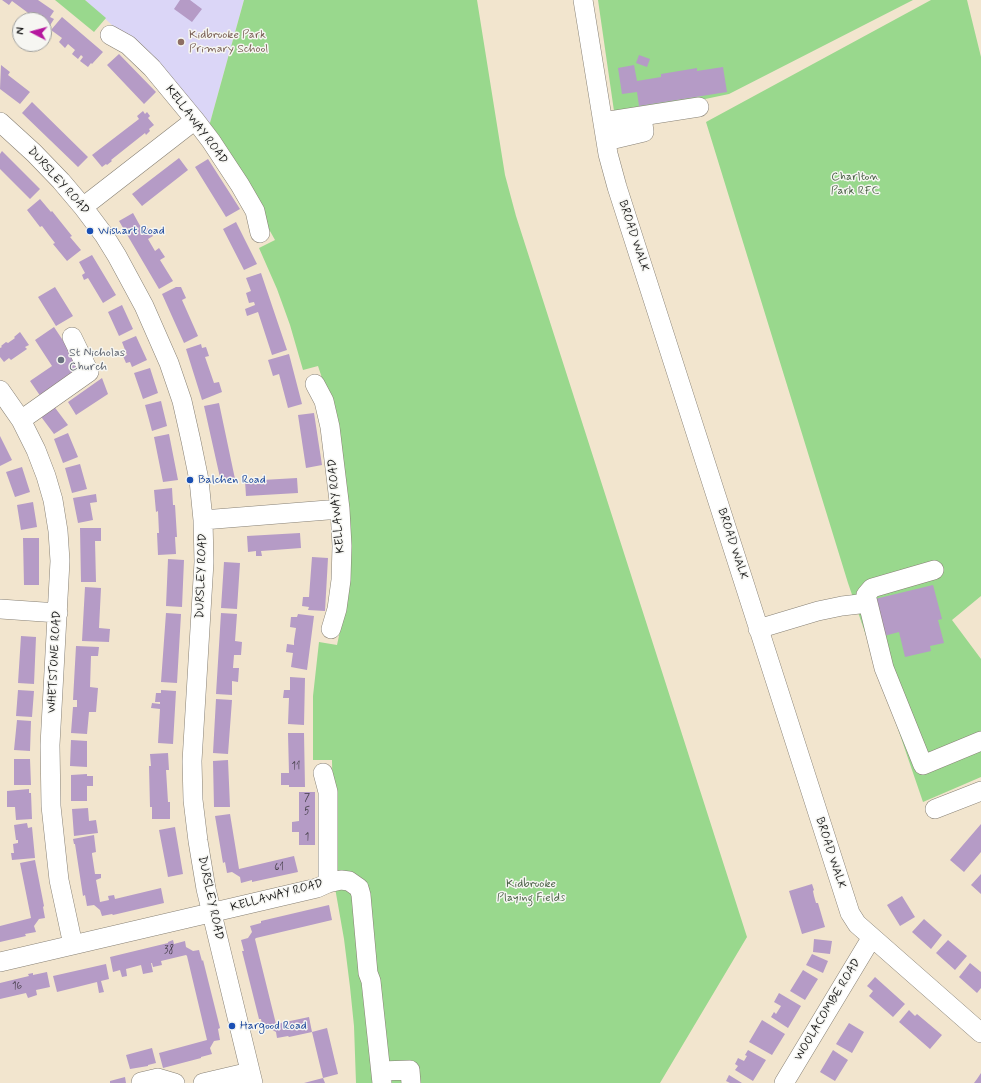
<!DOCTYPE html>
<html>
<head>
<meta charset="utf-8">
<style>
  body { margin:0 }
  #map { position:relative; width:981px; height:1083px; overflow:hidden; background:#f2e5ce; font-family:Mynerve,sans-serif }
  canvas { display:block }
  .north { position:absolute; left:12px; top:12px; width:40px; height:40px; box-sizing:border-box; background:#f6f6f2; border:1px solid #9f9f9c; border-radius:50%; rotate:276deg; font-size:11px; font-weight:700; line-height:16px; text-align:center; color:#1c1c1c }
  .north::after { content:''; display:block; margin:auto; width:14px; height:18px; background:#b5179e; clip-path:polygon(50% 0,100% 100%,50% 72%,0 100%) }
</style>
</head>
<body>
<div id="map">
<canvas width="981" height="1083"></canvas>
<div class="north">N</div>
</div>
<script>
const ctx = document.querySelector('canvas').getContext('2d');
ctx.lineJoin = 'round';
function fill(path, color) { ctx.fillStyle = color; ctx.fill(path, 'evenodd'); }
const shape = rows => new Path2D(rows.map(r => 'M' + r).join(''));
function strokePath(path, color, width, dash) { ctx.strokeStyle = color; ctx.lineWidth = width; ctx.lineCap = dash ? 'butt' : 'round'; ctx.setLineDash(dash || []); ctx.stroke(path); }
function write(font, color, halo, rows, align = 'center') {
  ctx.font = font + ' Mynerve,sans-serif'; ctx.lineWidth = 3; ctx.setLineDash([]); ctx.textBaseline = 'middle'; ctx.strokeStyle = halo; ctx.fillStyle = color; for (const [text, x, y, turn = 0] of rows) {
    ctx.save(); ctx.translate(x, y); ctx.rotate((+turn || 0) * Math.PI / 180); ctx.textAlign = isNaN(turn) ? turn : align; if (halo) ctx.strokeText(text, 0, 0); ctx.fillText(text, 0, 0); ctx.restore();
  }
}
fill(shape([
  [85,0,244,0,208,130,155,65]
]), '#dbd6f7');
fill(shape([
  [55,0,85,0,106,18,94,32],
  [244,0,477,0,505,175,516,216,747,937,660,1083,356,1083,354,1026,350,987,344,939,334,882,332,760,313,760,313,696,319,642,337,645,344,612,326,390,318,366,303,370,290,325,277,289,259,248,275,240,247,190,208,130],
  [598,0,913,0,729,94,615,118],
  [931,0,967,0,981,57,981,596,952,620,981,659,981,777,923,802,848,583,706,122]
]), '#99d88d');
fill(shape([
  [2,0,38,0,54,11,50,17,54,19,49,27,45,24,44,26,44,20,33,20,35,18,12,1,9,5],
  [180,0,190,0,202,9,192,22,174,9],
  [62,17,103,52,92,64,91,63,88,67,80,61,83,57,81,55,78,59,72,54,75,50,68,44,65,48,59,42,62,38,51,30],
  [119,54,156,92,144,104,107,65],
  [639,55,650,59,647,67,636,63],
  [1,65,10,72,8,75,30,92,20,104,0,89],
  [634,65,637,81,661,77,661,74,697,68,697,71,723,67,727,92,639,106,637,92,622,94,618,68],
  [32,102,88,157,78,167,22,113],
  [143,111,145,114,147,112,150,116,148,118,154,125,149,129,150,131,146,135,145,133,111,160,112,161,107,165,106,164,102,167,92,155,139,119,137,116],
  [2,151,40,189,30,199,0,169,0,154],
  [179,158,188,170,142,206,132,194],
  [208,159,240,209,226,217,195,167],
  [40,199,51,212,52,211,72,236,70,237,81,250,67,261,53,244,55,243,48,234,42,226,40,227,27,210],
  [133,213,143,231,148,228,153,236,148,239,155,251,159,248,165,257,160,260,173,281,159,289,119,221],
  [236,222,257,264,244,270,223,229],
  [92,255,116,295,103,303,88,278,84,280,82,275,85,273,79,262],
  [261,273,287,350,272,355,258,312,247,316,245,309,255,305,254,302,249,303,246,293,251,291,246,278],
  [55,287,73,316,56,326,38,297],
  [176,287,181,287,186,298,182,300,198,336,184,343,162,294],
  [122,305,133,329,119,336,108,312],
  [54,327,72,354,70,355,81,371,41,397,30,381,52,366,35,340],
  [20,332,29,345,25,347,27,349,11,360,9,358,4,362,0,357,0,348,2,347,1,346,6,342,8,343,15,338,14,337],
  [136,336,147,360,132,367,130,362,126,363,123,356,127,355,122,342],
  [201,344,202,348,206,347,209,356,205,357,214,383,219,382,222,392,202,400,186,349],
  [289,354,302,404,288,408,279,374,273,376,268,360],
  [150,368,158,393,143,399,134,373],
  [102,378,108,394,76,415,68,402],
  [161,401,167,426,152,431,145,405],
  [219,403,235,479,221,482,204,406],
  [53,405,68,425,54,434,39,414],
  [314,413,322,465,306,468,298,415],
  [68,433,78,457,63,463,54,439],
  [169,434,178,480,163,482,154,437],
  [0,436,12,460,0,466],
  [80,464,87,489,72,493,65,468],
  [22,467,30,492,15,497,6,472],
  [297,478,298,493,246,496,245,481],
  [172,488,173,505,175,505,177,537,175,537,176,554,158,555,157,533,159,533,158,511,156,512,154,490],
  [96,494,97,502,90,503,93,520,78,523,73,498],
  [33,502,37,527,21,530,17,505],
  [80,528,101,528,101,541,95,541,96,582,81,582],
  [300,533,301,548,261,551,262,556,256,556,256,551,248,552,247,536],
  [23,538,39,538,39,585,24,585],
  [312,557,328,558,325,611,308,610,309,607,302,606,303,597,309,597],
  [168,559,184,560,182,607,166,606],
  [224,562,240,563,237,609,221,608],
  [933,585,942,619,938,620,944,643,930,646,931,651,905,657,899,632,884,636,875,599],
  [85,587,101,588,99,628,110,629,109,642,82,641],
  [166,613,181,614,177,683,161,682],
  [221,613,237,614,235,641,242,642,241,655,234,655,233,668,239,668,238,682,232,681,232,695,216,694],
  [298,614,314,616,307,670,291,667,293,653,286,652,287,644,294,645,294,641,296,628,290,627,291,617,297,617],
  [21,636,36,637,34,684,18,683],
  [76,646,99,647,98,656,91,656,90,687,98,688,96,712,89,712,87,734,71,733,73,707,77,707,77,700,73,700],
  [290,677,305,678,304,725,288,724,289,698,283,698,284,690,290,690],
  [18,690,34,691,32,717,16,716],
  [161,690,176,691,173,744,158,743,160,709,151,708,152,703,160,704,160,702,155,702,156,693,161,693],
  [216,699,232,700,228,754,213,753],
  [17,720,31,721,30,751,14,750],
  [288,733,304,733,305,787,289,787,289,785,281,785,281,773,289,773],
  [71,740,87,741,87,767,70,766],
  [168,753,169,770,166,770,168,802,170,802,170,819,152,819,152,807,150,807,149,766,151,766,150,754],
  [14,759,30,759,31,785,14,785],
  [228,760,230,807,214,807,213,761],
  [87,774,87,776,93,776,93,786,87,786,87,801,71,801,71,775],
  [29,789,29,793,31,793,32,819,16,820,15,807,7,807,7,791],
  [299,792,315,792,315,845,299,845,299,832,292,832,292,822,299,821],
  [88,808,89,821,96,820,98,833,74,836,72,809],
  [230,814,239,869,294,856,298,872,252,882,252,880,241,883,240,877,232,872,227,873,225,862,223,863,215,816],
  [27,823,28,828,32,827,35,858,12,860,11,853,14,853,13,844,18,843,18,840,16,840,14,825],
  [981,824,981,852,964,872,950,860],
  [175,827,183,874,168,877,159,830],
  [94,835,96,852,92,853,92,854,95,874,101,874,101,878,96,880,100,902,109,900,108,896,114,895,115,899,161,888,164,903,113,915,112,914,102,916,100,910,94,905,87,906,85,895,83,896,75,844,74,844,73,839],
  [35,860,44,906,43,907,45,918,39,919,34,926,36,932,25,934,26,936,0,942,0,926,31,918,20,863],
  [981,874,981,894,971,885],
  [812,884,814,890,813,891,814,896,816,903,818,903,825,927,802,934,789,891],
  [902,896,915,917,900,926,887,905],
  [329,905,332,920,256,938,255,939,276,1024,309,1017,312,1032,289,1037,288,1036,277,1038,276,1032,269,1028,263,1030,261,1019,259,1019,242,951,244,951,241,940,248,938,252,932,250,926,261,923,261,921],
  [924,919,942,935,931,949,912,932],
  [814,939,832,941,830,954,813,952],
  [173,940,174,944,185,941,186,947,193,951,199,950,202,961,203,960,220,1028,218,1029,220,1040,214,1041,210,1048,212,1054,201,1057,201,1058,163,1068,159,1053,207,1040,187,956,186,955,161,961,162,965,153,967,152,963,151,963,153,972,143,974,141,965,126,969,127,976,122,977,120,970,113,972,110,957,168,943,168,942],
  [948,940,967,956,955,970,936,953],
  [812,954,828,961,823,973,806,965],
  [970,963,981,972,981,988,977,993,959,977],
  [106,964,109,979,101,981,104,992,99,993,97,982,57,992,53,976],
  [803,970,818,979,805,1000,790,991],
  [47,972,50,987,36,990,37,995,28,998,26,993,0,999,0,983,29,976,28,974,33,973,33,975],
  [875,977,905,1004,893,1017,869,996,873,991,867,986],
  [779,993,801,1006,788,1028,771,1017,774,1012,776,1014,781,1006,774,1002],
  [909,1010,915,1016,917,1014,942,1035,930,1049,899,1022],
  [762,1020,785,1034,772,1055,749,1042],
  [849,1023,864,1032,852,1053,836,1044],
  [327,1028,338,1074,323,1078,325,1083,304,1083,323,1078,312,1032],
  [152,1048,156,1063,148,1065,148,1066,130,1069,126,1055],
  [748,1050,766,1060,753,1081,735,1070,738,1066,735,1064,738,1058,744,1061,747,1056,745,1055],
  [833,1050,848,1060,835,1081,820,1072],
  [981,1073,981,1083,974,1083,977,1079],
  [729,1075,742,1083,730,1083,726,1081],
  [125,1077,126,1083,110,1083,110,1081]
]), '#b59bc6');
const minor = shape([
  [583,0,608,154,617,187,850,913,857,924,981,1033],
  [110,35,128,45,152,68,195,120,211,141,240,185,255,211,260,233],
  [0,122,34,153,61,181,83,207,104,235,117,256,144,306,169,363,182,401,191,441,199,480,203,520,204,562,192,761,193,800,198,841,206,889,253,1083],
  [603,122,699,107],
  [606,141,644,132,642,116],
  [83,207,195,120],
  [315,384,324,401,330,427,340,509,342,546,341,580,337,609,331,629],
  [0,390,21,420,36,450,46,476,53,500,58,531,60,561,50,745,51,806,59,880,73,945],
  [21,420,89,372,72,337],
  [203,520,340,509],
  [868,603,866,595,872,588,934,570],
  [0,609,58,613],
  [758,629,818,611,842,606,868,603,884,668,923,765,981,741],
  [935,809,981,791],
  [328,883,341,880,349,881,359,888,361,895,368,973,371,981,382,1083],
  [0,962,317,888,328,883,328,792,323,773],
  [381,1071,410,1070,411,1083],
  [142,1083,141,1082,158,1078,175,1083],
  [203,1083,250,1072],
  [784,1083,872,937]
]);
strokePath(minor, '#878075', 20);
strokePath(minor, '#fff', 19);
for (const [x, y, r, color] of [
  [181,42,4,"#8d6e63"],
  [90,231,4,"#1a4fb4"],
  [61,360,4,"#6b7280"],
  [190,480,4,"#1a4fb4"],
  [232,1026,4,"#1a4fb4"]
]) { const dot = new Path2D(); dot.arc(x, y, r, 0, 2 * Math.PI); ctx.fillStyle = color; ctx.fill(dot); strokePath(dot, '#f6f6f2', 1.5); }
write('10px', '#423c46', null, [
  ["11",296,767],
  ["7",307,799],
  ["5",307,812],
  ["1",307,838],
  ["61",279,868],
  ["38",169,951],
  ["16",17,987]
]);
write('12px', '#785e54', '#f6f6f2', [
  ["Kidbrooke Park",189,35],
  ["Primary School",189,49]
], 'left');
write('12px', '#1c1c1c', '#f6f6f2', [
  ["KELLAWAY ROAD",196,125,53],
  ["DURSLEY ROAD",58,181,48],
  ["BROAD WALK",633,236,72],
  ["KELLAWAY ROAD",337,506,-95],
  ["BROAD WALK",732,544,72],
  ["DURSLEY ROAD",202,576,-88],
  ["WHETSTONE ROAD",55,662,-87],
  ["BROAD WALK",830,853,72],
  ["KELLAWAY ROAD",277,896,-15],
  ["DURSLEY ROAD",210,898,78],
  ["WOOLACOMBE ROAD",828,1010,-59]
]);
write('12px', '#485e44', '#f6f6f2', [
  ["Charlton",855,177],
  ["Park RFC",855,191],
  ["Kidbrooke",531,884],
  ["Playing Fields",531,898]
]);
write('12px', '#164399', '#f6f6f2', [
  ["Wishart Road",98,231],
  ["Balchen Road",198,480],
  ["Hargood Road",240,1026]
], 'left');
write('12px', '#5b616d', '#f6f6f2', [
  ["St Nicholas",69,353],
  ["Church",69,367]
], 'left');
</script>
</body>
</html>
